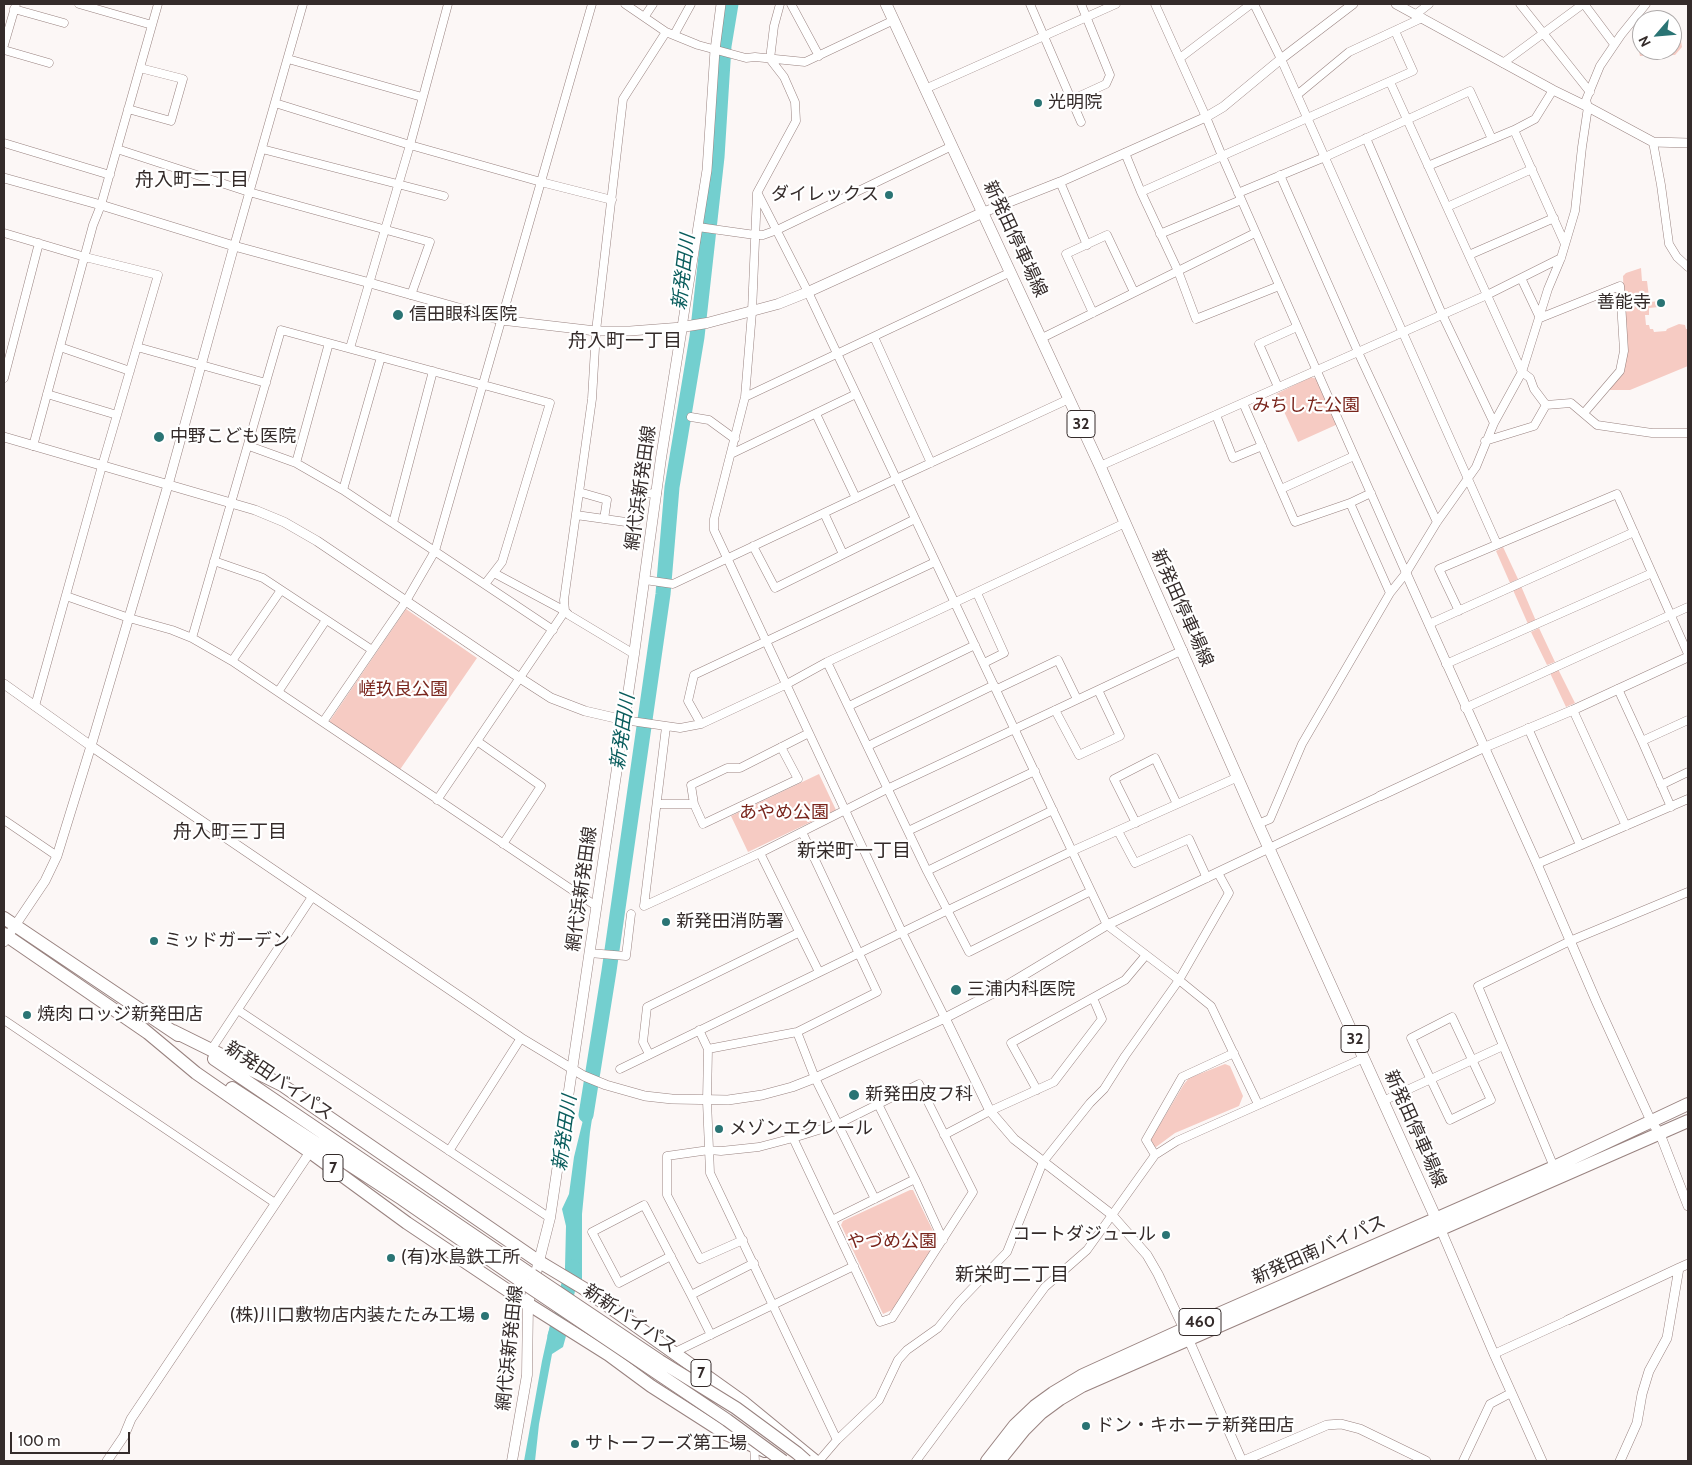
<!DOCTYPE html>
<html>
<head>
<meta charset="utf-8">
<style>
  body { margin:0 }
  #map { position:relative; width:1692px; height:1465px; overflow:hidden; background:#fcf7f6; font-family:Cabin,sans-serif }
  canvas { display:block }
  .frame { position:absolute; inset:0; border:5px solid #342b2a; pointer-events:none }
  .north { position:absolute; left:1632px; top:10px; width:50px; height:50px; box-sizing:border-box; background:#fff; border:1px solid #aeaaaa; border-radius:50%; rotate:243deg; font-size:14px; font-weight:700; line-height:20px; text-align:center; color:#342b2a }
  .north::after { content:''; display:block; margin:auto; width:18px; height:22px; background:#2a7474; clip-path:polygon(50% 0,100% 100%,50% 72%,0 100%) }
  .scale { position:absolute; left:10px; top:1432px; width:120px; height:22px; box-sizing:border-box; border:2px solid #342b2a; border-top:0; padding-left:6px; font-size:15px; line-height:18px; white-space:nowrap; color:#342b2a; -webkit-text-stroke:4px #fff; paint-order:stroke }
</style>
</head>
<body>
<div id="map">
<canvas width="1692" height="1465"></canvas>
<div class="frame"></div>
<div class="north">N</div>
<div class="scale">100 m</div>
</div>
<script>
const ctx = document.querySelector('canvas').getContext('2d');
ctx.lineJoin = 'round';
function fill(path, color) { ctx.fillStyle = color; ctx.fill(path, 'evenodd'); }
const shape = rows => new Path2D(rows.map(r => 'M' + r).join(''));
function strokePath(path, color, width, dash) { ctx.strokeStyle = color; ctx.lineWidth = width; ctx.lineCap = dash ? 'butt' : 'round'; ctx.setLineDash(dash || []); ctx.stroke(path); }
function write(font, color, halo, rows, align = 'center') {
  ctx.font = font + ' Cabin,"Noto Sans JP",sans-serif'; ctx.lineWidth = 4.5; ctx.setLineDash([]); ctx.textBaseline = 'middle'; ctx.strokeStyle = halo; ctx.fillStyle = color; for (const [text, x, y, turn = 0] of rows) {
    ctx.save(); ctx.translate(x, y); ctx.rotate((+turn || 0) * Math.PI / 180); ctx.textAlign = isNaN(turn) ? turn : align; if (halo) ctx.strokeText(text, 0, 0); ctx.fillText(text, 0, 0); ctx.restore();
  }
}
fill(shape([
  [1641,22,1642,22,1642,50,1672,50,1672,30,1680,35,1682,47,1675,55,1640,56,1635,32],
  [1641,268,1642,281,1647,281,1649,297,1651,297,1651,302,1658,301,1659,307,1649,308,1649,315,1645,315,1646,325,1649,325,1650,329,1653,329,1654,332,1666,331,1667,329,1679,324,1685,325,1686,329,1688,329,1688,366,1630,390,1606,390,1620,371,1626,347,1623,276,1626,273],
  [1311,377,1317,379,1338,424,1298,442,1276,394],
  [1503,547,1518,579,1510,583,1496,551],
  [1521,586,1536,621,1528,624,1513,590],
  [406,609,477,658,399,771,329,722],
  [1539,628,1555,662,1547,665,1531,632],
  [1558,669,1575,703,1566,707,1550,673],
  [819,774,836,810,748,852,731,816],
  [1225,1064,1230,1066,1243,1096,1239,1106,1175,1133,1156,1147,1152,1146,1150,1141,1184,1084,1189,1078],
  [910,1190,913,1190,938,1241,896,1308,883,1314,841,1225,843,1221]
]), '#f6cbc3');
fill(shape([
  [585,1095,595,1099,590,1132,582,1214,582,1280,565,1268,566,1226,562,1209,569,1194,574,1157,583,1120],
  [550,1325,566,1336,563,1347,552,1354,539,1424,535,1461,524,1461,542,1361]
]), '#73cfcf');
strokePath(shape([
  [586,1115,609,971,663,594,672,487,697,337,717,157,724,46,731,4],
  [555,1336,560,1322,573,1267]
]), '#73cfcf', 15);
const minor = shape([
  [79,4,152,25],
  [625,4,666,32,698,45,746,58,755,57,805,62,894,20],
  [780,4,774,26,770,59,784,77,795,102,796,121,757,193,752,312,745,397,714,519,714,530,902,932,945,1018],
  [791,4,819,56],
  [1030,4,1081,122],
  [1155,4,1206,117,1222,156,1406,573],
  [1254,4,1281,59,1497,544],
  [1520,4,1590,92],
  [1584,4,1614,44],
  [14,9,64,23],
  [1415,15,1429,4],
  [645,16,653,4],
  [674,35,691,4],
  [4,45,16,4],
  [4,50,49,63],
  [1180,58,1251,4],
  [288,59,422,97],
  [1503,63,1583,4],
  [1390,82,1522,372,1530,378,1534,389,1546,405,1571,403,1597,425,1652,433,1688,433],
  [925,89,1116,4],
  [1297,95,1349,52,1422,18],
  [1071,100,1106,84,1110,75,1081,4],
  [275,103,410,145,541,182,612,200],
  [128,109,171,121,183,79,140,68],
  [1514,130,1565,244],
  [1366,138,1442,314,1494,423],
  [1653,142,1661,185,1669,244,1677,257,1688,267],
  [4,143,110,175],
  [117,149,249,192,430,242,411,295],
  [262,149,444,196],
  [1125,153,1141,192,1178,271,1196,319,1279,286],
  [1428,166,1514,130,1535,119,1553,90],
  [1280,175,1358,352,1437,522],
  [1060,182,1087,245],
  [1141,192,1413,71,1395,31],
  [1238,193,1325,157,1470,91,1492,139],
  [758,194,808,292,1107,925,1179,980,1211,1006,1258,1104],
  [1447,207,1532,169],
  [698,227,755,235,763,235,777,230,952,146],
  [4,233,85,257,158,275,102,466,35,706],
  [1160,234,1241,200],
  [234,246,303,4],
  [1469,255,1554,218],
  [1521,278,1540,318,1620,286,1624,351,1620,371,1584,413],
  [1093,313,1066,254,1107,235,1134,292],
  [874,337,931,463],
  [1042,338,1255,233],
  [60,347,130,371],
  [137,347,266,383],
  [350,348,410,145,448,4],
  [4,378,39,243],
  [1278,387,1259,344,1297,327],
  [47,394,117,415],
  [745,397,1011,272],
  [1243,403,1295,522,1350,503,1371,493],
  [816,414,856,498],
  [1216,415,1233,458,1262,446],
  [691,417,709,420,735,439],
  [1485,441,1534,426,1546,405],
  [33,446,93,225,101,205,158,4],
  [249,446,296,463,343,490,553,630],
  [731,454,856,394],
  [296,463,329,343],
  [1100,466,1487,295,1561,258],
  [1281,489,1354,456],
  [343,490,381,357],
  [579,492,607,500,604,519],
  [1350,503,1390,593],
  [824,513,843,554],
  [576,515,633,523,637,521,640,494,657,493],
  [393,523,433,371],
  [753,546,775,588,915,519],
  [214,561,263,578,372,650],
  [494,573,565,611,569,615,634,654],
  [645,580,673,584,896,479,1069,399],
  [977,593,1004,653,984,663],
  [66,596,129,618,172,630,192,638,232,661,596,906],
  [1459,611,1439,569,1617,494,1688,654],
  [1429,624,1634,532],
  [192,638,281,330,550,403,502,562,485,584],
  [232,661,281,590],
  [827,662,927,871,969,952,1091,891],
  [1446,664,1652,573],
  [997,689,1058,660,1077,699],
  [1618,689,1642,741,1671,807],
  [278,692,326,620],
  [849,706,975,645],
  [1465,708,1688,607],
  [1055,710,1079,755,1120,736,1098,690],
  [1573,710,1626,826],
  [624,720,680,728,701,724,787,684,827,662,1125,523],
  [323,722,406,601,435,551,592,4],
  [701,724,688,701,694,675,935,562],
  [1528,728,1580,845],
  [477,741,541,786,503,844],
  [1642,741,1688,720],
  [868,746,994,685],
  [1661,785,1688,772],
  [437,800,565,611,564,600,592,399,596,331,623,99,666,32],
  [657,804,694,804,691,785,727,768,740,768,809,733],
  [694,804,703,824,798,779,781,747],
  [4,820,57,856],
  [1136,823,1114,779,1155,758,1177,804],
  [1258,824,1270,819,1302,744,1390,593,1406,573,1437,522,1476,467,1494,423,1522,372,1548,289,1561,258,1575,211,1582,147,1588,107,1586,100,1600,66,1621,35,1646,4],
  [908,831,1035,771],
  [1118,831,1135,863,1189,839,1207,878],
  [1269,848,1380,796],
  [760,853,819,972],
  [1537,864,1688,799],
  [927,871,1053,810],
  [644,906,760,853,889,788,1183,650],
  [644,906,666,727],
  [589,953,626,956,631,914],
  [238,1010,550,1218],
  [1452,1017,1491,1100,1450,1120,1411,1038,1452,1017],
  [4,1020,275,1203],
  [699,1030,708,1049,707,1101,710,1173,837,1440],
  [797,1032,815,1078,875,1199],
  [708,1049,797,1032,877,992,802,832],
  [211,1050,312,897],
  [649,1054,643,1042,647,1007,798,933],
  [620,1069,946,911,1072,851,1238,777],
  [1037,1090,1011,1043,1125,980,1146,955],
  [1383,1101,1503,1046],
  [878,1104,915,1179,943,1240],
  [944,1135,990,1111,1054,1082,1102,1019,1093,998],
  [449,1151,521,1038],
  [1155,1155,1146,1140,1182,1077,1234,1053],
  [1554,1167,1478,986,1570,941,1688,892],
  [832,1220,915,1179],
  [743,1240,700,1259,667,1195,667,1156,709,1150,721,1151,759,1147,793,1138,838,1124,919,1084,973,1192,892,1318,880,1322,793,1138],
  [671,1256,619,1283,592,1232,644,1205,691,1295,711,1335],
  [691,1295,754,1263],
  [673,1353,854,1266],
  [1494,1354,1568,1320],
  [754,1446,755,1461],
  [819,1461,837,1440,879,1400,898,1360,907,1350,938,1328,959,1302,1007,1252,1043,1162,1090,1103,1104,1089,1125,1056,1179,980,1229,893,1218,873],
  [916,1461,1045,1287,1087,1250,1155,1155,1177,1141,1364,1058],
  [1463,1461,1490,1404,1511,1393]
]);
const tertiary = shape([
  [1396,4,1553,90,1588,107,1653,142,1688,143],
  [4,178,101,205,234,246,370,283,501,320,596,331,630,331,682,327,707,170,715,50,721,4],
  [984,212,1060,182,1206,117,1223,107,1281,59,1353,4],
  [4,437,255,510,284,522,317,541,520,678,551,698,585,711,624,720],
  [1406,573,1537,864,1597,1003,1651,1121,1660,1134,1688,1206],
  [4,684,91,746,521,1038,584,1076,606,1085,645,1096,672,1099,728,1100,762,1095,792,1087,815,1078,945,1018,999,990,1107,925,1269,848],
  [1380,796,1483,748,1573,710,1688,657],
  [4,942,45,881,57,856,91,746,168,485,234,246],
  [945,1018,990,1111,1014,1139,1111,1214,1147,1255,1158,1274,1184,1329,1242,1461],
  [1441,1230,1494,1354,1542,1461],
  [1568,1320,1679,1268],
  [107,1461,124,1436,131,1419,310,1152],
  [1243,1461,1327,1425,1341,1424,1360,1429,1426,1461],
  [1620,1461,1637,1423,1642,1394,1649,1371,1667,1338,1679,1268,1688,1264]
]);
const secondary = shape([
  [512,1461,527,1375,528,1304,550,1218,634,654,661,458,682,327,707,323,778,304,808,292,984,212]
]);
const primary = shape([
  [886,4,1100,466,1258,824,1439,1225]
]);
const trunk = shape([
  [4,918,178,1035],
  [4,934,148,1033],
  [142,1028,196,1073,310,1152,407,1223,528,1304,609,1355,651,1386,726,1434,765,1451],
  [173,1031,282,1085,538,1261,583,1288,743,1402,815,1461],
  [214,1059,532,1275],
  [232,1088,402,1199,528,1286],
  [987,1461,1015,1425,1035,1406,1053,1393,1083,1375,1184,1329,1554,1167,1688,1104],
  [999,1461,1024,1430,1041,1413,1060,1399,1082,1386,1688,1121]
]);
strokePath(minor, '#998380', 9);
strokePath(tertiary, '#998380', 10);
strokePath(secondary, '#998380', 11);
strokePath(primary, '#998380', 12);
strokePath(trunk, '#998380', 14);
strokePath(minor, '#fff', 8);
strokePath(tertiary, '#fff', 9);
strokePath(secondary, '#fff', 10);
strokePath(primary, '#fff', 11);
strokePath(trunk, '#fff', 12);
const trunkBridge = shape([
  [532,1275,660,1361,736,1408,797,1453,806,1461],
  [528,1286,727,1420,783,1461]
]);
strokePath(trunkBridge, '#998380', 14, []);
strokePath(trunkBridge, '#fff', 12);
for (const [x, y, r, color] of [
  [1038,103,5,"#2a7474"],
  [889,195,5,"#2a7474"],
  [1661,303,5,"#2a7474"],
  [398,315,6,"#2a7474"],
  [159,437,6,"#2a7474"],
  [666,922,5,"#2a7474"],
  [154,941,5,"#2a7474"],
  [956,990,6,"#2a7474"],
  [27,1015,5,"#2a7474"],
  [854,1095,6,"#2a7474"],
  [719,1129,5,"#2a7474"],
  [1166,1235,5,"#2a7474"],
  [391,1258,5,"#2a7474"],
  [485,1316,5,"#2a7474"],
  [1086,1426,5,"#2a7474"],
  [575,1444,5,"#2a7474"]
]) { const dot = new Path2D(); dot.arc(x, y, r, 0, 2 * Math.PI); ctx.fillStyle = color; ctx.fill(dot); strokePath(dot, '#fff', 2); }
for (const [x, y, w] of [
  [1081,424,28],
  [1355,1039,28],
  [333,1168,20],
  [1200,1322,42],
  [701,1373,20]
]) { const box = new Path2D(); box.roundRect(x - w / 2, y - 13.5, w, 27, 4); ctx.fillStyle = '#fff'; ctx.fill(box); strokePath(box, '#342b2a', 1); }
write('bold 16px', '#342b2a', null, [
  ["32",1081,424],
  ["32",1355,1039],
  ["7",333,1168],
  ["460",1200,1322],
  ["7",701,1373]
]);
write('18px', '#342b2a', '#fff', [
  ["光明院",1048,103],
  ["ダイレックス",879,195,"right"],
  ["善能寺",1651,303,"right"],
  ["信田眼科医院",409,315],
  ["中野こども医院",170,437],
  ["新発田消防署",676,922],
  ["ミッドガーデン",164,941],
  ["三浦内科医院",967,990],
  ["焼肉 ロッジ新発田店",37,1015],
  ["新発田皮フ科",865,1095],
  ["メゾンエクレール",729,1129],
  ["コートダジュール",1156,1235,"right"],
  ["(有)水島鉄工所",401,1258],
  ["(株)川口敷物店内装たたみ工場",475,1316,"right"],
  ["ドン・キホーテ新発田店",1096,1426],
  ["サトーフーズ第工場",585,1444]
], 'left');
write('18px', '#342b2a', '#fff', [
  ["新発田停車場線",1015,239,65],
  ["網代浜新発田線",641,488,-82],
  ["新発田停車場線",1182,608,66],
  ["網代浜新発田線",582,889,-82],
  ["新発田バイパス",279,1081,34],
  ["新発田停車場線",1415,1129,66],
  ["新発田南バイパス",1319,1250,-24],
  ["新新バイパス",630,1319,34],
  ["網代浜新発田線",510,1348,-84]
]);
write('18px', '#79251c', '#fff', [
  ["みちした公園",1306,406],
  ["嵯玖良公園",403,690],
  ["あやめ公園",784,813],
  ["やづめ公園",892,1242]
]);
write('19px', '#342b2a', '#fff', [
  ["舟入町二丁目",192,180],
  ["舟入町一丁目",625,341],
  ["舟入町三丁目",230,832],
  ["新栄町一丁目",854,851],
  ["新栄町二丁目",1012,1275]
]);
write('italic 19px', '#085c5c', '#fff', [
  ["新発田川",684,272,-83],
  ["新発田川",623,732,-82],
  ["新発田川",565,1133,-82]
]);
</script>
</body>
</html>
